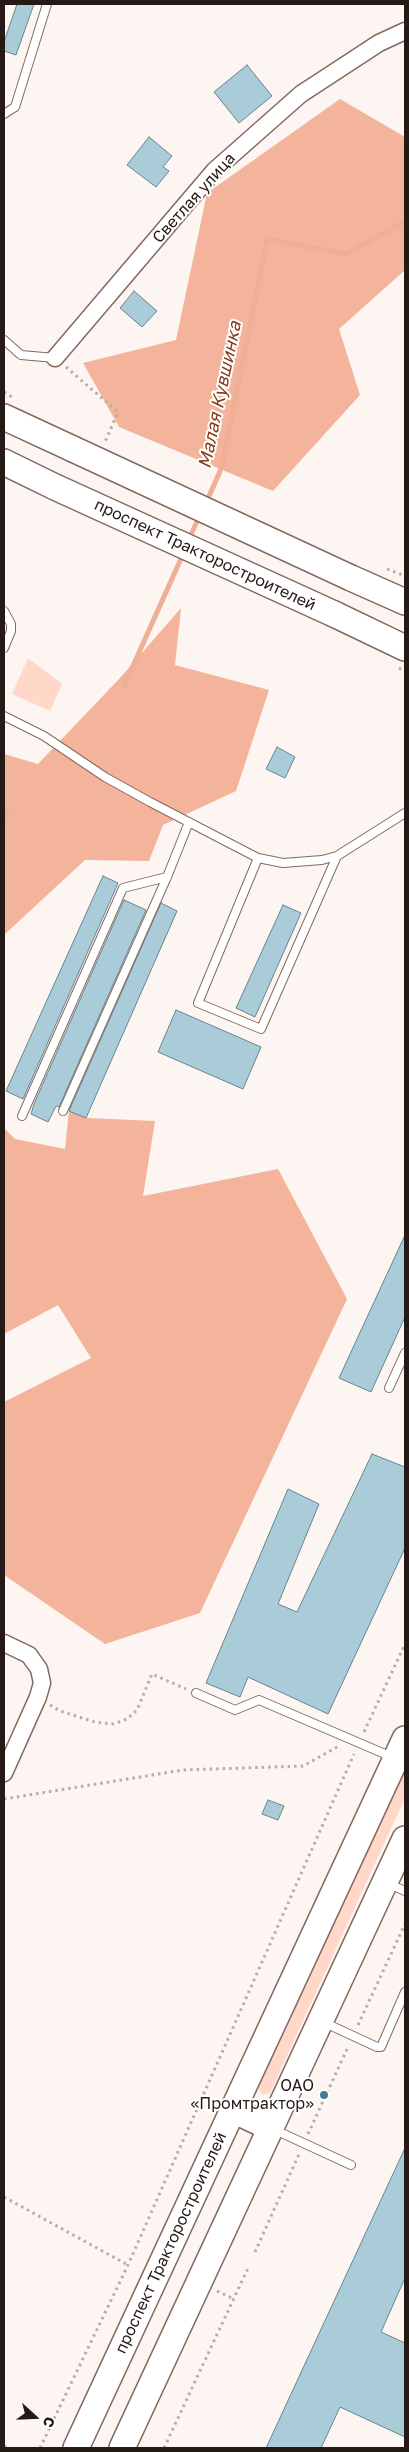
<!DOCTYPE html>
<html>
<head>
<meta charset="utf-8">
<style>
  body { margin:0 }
  #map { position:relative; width:409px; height:2452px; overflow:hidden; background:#fcf5f2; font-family:"Golos Text",sans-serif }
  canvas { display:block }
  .frame { position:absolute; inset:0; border:5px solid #261a16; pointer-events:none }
  .north { position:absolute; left:10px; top:2392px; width:50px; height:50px; -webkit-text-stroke:4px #fff; paint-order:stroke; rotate:110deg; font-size:14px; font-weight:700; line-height:20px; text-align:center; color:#261a16 }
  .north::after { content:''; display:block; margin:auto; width:18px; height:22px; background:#261a16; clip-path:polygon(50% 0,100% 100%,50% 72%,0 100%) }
</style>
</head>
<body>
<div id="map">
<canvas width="409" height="2452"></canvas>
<div class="frame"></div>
<div class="north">С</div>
</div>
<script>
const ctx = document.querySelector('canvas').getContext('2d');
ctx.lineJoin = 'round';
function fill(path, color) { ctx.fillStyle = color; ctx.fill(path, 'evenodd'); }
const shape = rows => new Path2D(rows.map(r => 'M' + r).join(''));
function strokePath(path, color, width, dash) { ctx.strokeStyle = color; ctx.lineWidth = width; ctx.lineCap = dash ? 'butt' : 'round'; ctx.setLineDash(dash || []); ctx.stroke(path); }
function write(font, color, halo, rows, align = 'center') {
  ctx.font = font + ' "Golos Text",sans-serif'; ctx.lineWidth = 4; ctx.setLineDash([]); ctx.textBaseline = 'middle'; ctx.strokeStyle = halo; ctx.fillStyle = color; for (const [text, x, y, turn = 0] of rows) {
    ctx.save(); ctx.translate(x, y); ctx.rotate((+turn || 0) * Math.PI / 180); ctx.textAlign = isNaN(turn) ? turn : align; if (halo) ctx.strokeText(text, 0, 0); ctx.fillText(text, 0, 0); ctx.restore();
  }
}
fill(shape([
  [28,658,62,684,50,711,12,694],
  [405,1771,405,1798,270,2093,263,2095,258,2088]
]), '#ffd8c9');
fill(shape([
  [340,99,405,137,405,270,339,329,360,395,273,491,119,427,83,363,176,340,207,193],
  [181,608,175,665,269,690,236,791,163,825,149,861,85,860,4,935,4,754,38,764,120,678],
  [69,1111,87,1118,155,1121,143,1196,278,1169,347,1299,200,1613,105,1644,4,1575,4,1402,91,1358,58,1305,4,1334,4,1128,15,1139,65,1149]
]), '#f4b39b');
strokePath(shape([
  [206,503,221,469,267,239,346,254,405,221],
  [189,539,200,515],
  [124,686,184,552],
  [4,818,7,811]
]), '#efaf96', 5);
const building = shape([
  [17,4,34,4,16,55,4,51,4,42,17,4],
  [247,65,272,96,239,123,214,92,247,65],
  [149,137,172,156,163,167,169,171,156,187,127,165,149,137],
  [134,291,157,311,142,327,120,308,134,291],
  [277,747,295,757,285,778,266,769,277,747],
  [103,876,118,883,23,1099,6,1091,103,876],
  [124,900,146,910,59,1107,56,1106,48,1122,31,1114,34,1104,124,900],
  [161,903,177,911,86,1118,69,1111,161,903],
  [283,905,301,913,255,1017,236,1008,283,905],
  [176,1010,261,1047,243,1089,158,1052,176,1010],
  [405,1235,405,1317,371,1392,339,1378,405,1235],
  [372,1454,405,1467,405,1548,328,1714,248,1677,240,1697,206,1683,288,1489,319,1504,278,1604,297,1612,372,1454],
  [268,1800,284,1806,278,1820,262,1814,268,1800],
  [405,2148,405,2278,381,2332,405,2343,405,2437,340,2407,321,2448,266,2448,405,2148]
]);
fill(building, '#a9ccd8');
strokePath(building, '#648590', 1);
const lane = shape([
  [4,114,15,107,47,4],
  [4,340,21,355,55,358],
  [4,611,11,624,11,631,4,648],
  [4,716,44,736,105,777,150,802,258,858,283,863,322,860,337,856,405,813],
  [258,858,198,1003,261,1029,337,856],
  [63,1111,167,877,189,822],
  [22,1116,123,888,167,877],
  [389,1388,405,1353],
  [196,1693,235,1710,259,1700,392,1757],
  [389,1884,405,1891],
  [323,2022,377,2047,381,2047,405,1992],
  [273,2129,351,2165]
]);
const street = shape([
  [55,358,215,170,301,94,379,43,405,31],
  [4,1643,29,1655,39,1669,42,1683,38,1697,4,1773]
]);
const primary = shape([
  [4,417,73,449],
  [4,462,55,487],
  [351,578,405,602],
  [334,614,405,648],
  [233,2110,271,2128],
  [76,2448,405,1739],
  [122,2448,405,1839]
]);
strokePath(lane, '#86695e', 10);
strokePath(street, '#86695e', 19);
strokePath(primary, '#86695e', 28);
strokePath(shape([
  [66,367,118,412,105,442],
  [4,392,12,397],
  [387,569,405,576],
  [399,668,405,672],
  [50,1705,60,1711,95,1722,113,1724,127,1719,137,1710,152,1674,186,1689],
  [364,1732,405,1644],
  [4,1799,183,1770,303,1766,339,1746],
  [358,2025,405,1924],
  [308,2134,348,2047],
  [4,2197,128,2265],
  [255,2252,300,2152],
  [217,2291,234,2299],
  [4,2446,9,2448],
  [40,2448,128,2265,354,1754],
  [164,2448,249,2266]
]), '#b5ada9', 3, [2.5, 4]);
strokePath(lane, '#fff', 8);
strokePath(street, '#fff', 16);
strokePath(primary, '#fff', 25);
const primaryBridge = shape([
  [73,449,351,578],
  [55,487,334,614]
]);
strokePath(primaryBridge, '#86695e', 28, []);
strokePath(primaryBridge, '#fff', 25);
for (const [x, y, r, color] of [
  [324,2095,5,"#3e7f92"]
]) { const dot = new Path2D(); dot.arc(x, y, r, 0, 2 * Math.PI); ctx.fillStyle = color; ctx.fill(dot); strokePath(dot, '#fff', 2); }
write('16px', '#261a16', '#fff', [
  ["Светлая улица",194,198,-48],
  ["проспект Тракторостроителей",205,555,25],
  ["проспект Тракторостроителей",171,2243,-65]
]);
write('16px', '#261a16', '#fff', [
  ["ОАО",314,2086],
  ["«Промтрактор»",314,2104]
], 'right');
write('italic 18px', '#863b1b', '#fff', [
  ["Малая Кувшинка",220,395,-78]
]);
</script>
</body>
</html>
